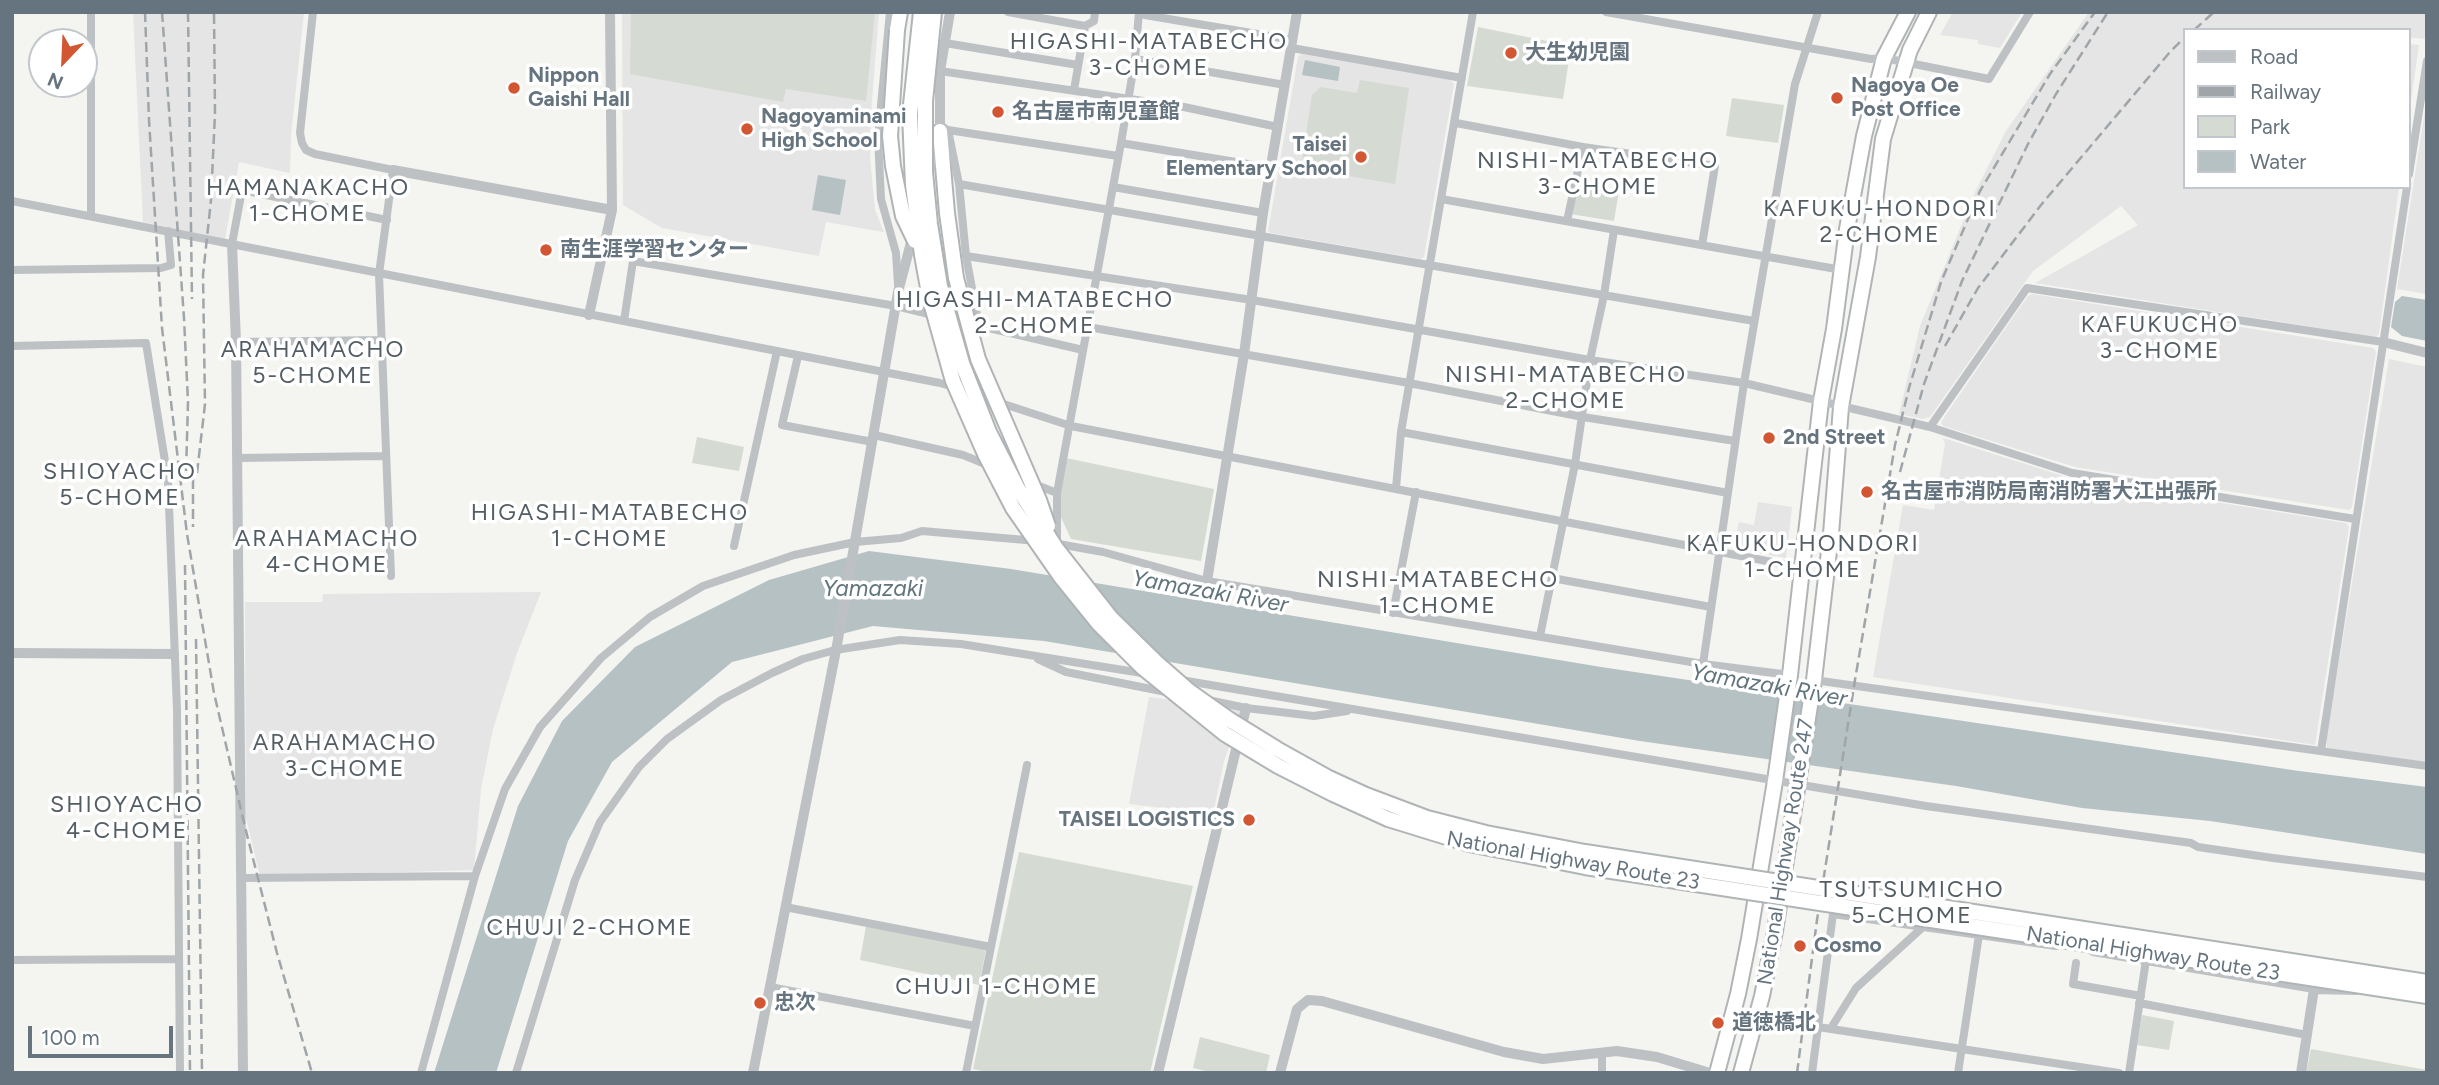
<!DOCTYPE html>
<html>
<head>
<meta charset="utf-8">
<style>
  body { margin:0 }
  #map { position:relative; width:2439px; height:1085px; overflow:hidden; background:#f4f4f0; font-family:Figtree,sans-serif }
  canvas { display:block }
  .frame { position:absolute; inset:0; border:14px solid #65747f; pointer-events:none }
  .legend { position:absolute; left:2183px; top:28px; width:228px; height:161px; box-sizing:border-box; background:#fff; border:2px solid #c1c7cc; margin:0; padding:9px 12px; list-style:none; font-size:21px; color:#65747f }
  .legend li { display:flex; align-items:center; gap:14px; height:35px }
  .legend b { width:35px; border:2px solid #c1c7cc }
  .north { position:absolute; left:28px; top:28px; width:70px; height:70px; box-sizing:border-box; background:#fff; border:2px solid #c1c7cc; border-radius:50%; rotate:203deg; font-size:19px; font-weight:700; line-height:28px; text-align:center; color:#65747f }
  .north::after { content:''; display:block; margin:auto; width:24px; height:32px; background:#d25631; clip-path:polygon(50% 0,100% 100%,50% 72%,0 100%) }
  .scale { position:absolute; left:28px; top:1026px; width:145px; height:32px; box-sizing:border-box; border:4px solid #65747f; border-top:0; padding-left:9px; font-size:21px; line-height:24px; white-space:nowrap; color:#65747f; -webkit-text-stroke:5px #fff; paint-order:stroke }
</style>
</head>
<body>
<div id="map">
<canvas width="2439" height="1085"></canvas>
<div class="frame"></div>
<ul class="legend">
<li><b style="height:9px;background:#bdc1c4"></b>Road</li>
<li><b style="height:9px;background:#9fa5a9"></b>Railway</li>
<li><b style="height:19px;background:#d5dad2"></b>Park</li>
<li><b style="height:19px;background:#b6c1c4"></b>Water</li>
</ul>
<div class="north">N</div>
<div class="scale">100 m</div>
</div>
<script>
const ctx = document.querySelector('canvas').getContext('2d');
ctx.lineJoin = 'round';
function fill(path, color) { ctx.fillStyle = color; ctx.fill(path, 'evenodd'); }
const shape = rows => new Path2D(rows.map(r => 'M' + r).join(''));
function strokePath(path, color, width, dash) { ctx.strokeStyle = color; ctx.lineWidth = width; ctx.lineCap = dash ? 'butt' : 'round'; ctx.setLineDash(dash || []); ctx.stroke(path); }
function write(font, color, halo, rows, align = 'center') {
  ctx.font = font + ' Figtree,"Noto Sans JP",sans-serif'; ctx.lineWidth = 7; ctx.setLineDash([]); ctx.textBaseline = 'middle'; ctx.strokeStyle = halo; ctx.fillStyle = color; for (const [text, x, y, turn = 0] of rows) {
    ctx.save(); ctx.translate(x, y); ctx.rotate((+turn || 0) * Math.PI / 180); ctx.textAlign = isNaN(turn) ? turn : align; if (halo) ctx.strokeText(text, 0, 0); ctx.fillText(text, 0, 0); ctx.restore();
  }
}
fill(shape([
  [133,12,304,12,291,136,290,173,239,162,225,239,143,222],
  [622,12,879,12,871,114,870,157,875,210,884,232,826,222,819,256,662,228,623,205],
  [1953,12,2022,12,2000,48,1978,44,1978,40,1940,35],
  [2089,12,2427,12,2425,39,2409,37,2409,30,2185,30,2185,187,2399,187,2379,334,2376,337,2035,283,2138,225,2121,206,2033,271,1930,417,1923,419,1899,414,1920,326,1975,192,2006,131],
  [2409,44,2419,45,2409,114],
  [1301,54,1450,80,1454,84,1424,257,1421,259,1271,233,1268,231,1298,57],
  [2427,98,2427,294,2397,289],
  [2032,294,2373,348,2376,352,2352,507,2349,510,2075,467,1943,426,1941,422,1995,343,2028,296],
  [2389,359,2427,367,2427,762,2327,748,2326,740],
  [1943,438,2073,479,2346,523,2349,527,2315,745,1873,677,1903,505,1934,510,1945,444],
  [1758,502,1792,507,1786,558,1733,548,1739,522,1754,525],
  [541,592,517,653,493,729,481,789,474,870,260,876,246,818,245,602,322,602,323,594],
  [1149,697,1238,708,1241,714,1224,761,1213,814,1129,804]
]), '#e4e5e4');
fill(shape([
  [631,12,875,12,866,101,786,89,783,102,630,74],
  [1478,27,1571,46,1563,99,1467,86],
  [1360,80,1409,88,1395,184,1301,168,1312,95,1321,87,1357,93],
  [1732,98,1784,105,1778,143,1726,136],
  [1577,181,1619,191,1614,221,1570,214],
  [697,437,744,447,739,471,692,463],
  [1066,458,1214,489,1201,561,1071,539,1060,515,1060,493],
  [1019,852,1193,886,1150,1073,991,1073,973,1069],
  [866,926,986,949,979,985,860,960],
  [2142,1015,2174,1021,2169,1050,2137,1045],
  [1200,1037,1270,1055,1266,1073,1214,1073,1193,1068],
  [2311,1049,2427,1070,2427,1073,2306,1073]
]), '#d5dad2');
fill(shape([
  [1305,60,1340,67,1338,81,1302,75],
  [818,175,846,180,840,215,812,210],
  [2402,296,2427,300,2427,341,2402,336,2391,327,2395,302],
  [869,551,1011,569,1601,667,2299,771,2427,787,2427,854,2210,821,2082,808,1956,786,1640,741,1044,641,873,626,732,662,612,762,568,841,496,1073,434,1073,518,806,562,721,635,647,769,580]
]), '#b6c1c4');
const trunk = shape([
  [897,30,900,12],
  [940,131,947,213,956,278],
  [1717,1073,1738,994,1749,939,1775,781,1790,675,1821,401,1834,329,1847,229,1864,136,1884,58,1908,12],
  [1741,1073,1762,996,1775,931,1814,680,1831,534,1841,407,1868,257,1883,139,1910,50,1929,12]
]);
strokePath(trunk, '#b0b4b6', 18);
strokePath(shape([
  [91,12,91,216],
  [313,12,300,133,302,143,306,150,315,154,393,170,379,274,391,576],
  [890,12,878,137,881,199,896,253,898,285],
  [1008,12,1085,26],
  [1606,12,1871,59,1884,58,1989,79,2030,12],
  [1139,14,1293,40],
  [945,43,1078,65],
  [1292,48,1462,78],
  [1135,59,1285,85],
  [940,71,1184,107,1278,127],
  [1074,90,1085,26,1094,21,1095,12],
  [1456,123,1583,147,1715,166,1702,245],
  [940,126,948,130,959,184,966,256,979,326],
  [948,130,1118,156],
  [1121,143,1272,168],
  [2409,174,2427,61],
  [959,184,1754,321],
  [1113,187,1263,213],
  [1441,199,1842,270],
  [12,201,940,383,957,388],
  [1567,221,1583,147],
  [232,244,242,190,387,220],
  [966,256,1252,300,1590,360,1744,383,1930,427,2027,288,2383,342],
  [12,270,161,268,171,265,168,231],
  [950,319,1083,350],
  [624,321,633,261,896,306,937,316],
  [1088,327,1409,383,1583,417,1735,441],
  [236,342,382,340],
  [12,346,146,343,168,480,177,710,180,1073],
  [798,356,782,425,873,442],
  [976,395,1071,426,1803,568],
  [1930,427,2072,473,2355,519],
  [1401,432,1728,493],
  [874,435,963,455,990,466],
  [237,458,385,456],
  [1011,475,1057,493],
  [1396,488,1401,432,1473,12],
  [1053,543,1103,552,1207,581,1703,664,1790,675],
  [1057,543,1057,493,1121,143,1135,59,1139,12],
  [734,546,777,351],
  [1552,578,1711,607],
  [1393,613,1416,492],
  [1540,636,1575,464,1590,360,1604,295,1614,230],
  [1038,659,1066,672,1171,693],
  [1703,664,1744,383,1795,84,1818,12],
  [1181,680,1926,806,2191,843,2198,847,2273,858,2427,877],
  [1814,680,2427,766],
  [1208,700,1246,708,1314,716,1347,711],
  [2321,751,2407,187],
  [241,878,475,876],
  [785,907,991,947],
  [2093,952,2314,989],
  [12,960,178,959],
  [2076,963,2073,984,2141,996],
  [770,987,975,1026],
  [2139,1003,2307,1035],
  [1818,1027,1833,914,2056,946],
  [1831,1028,1856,988,1924,926],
  [421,1073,475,876,505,789,540,727,601,658,650,617,703,586,794,555,855,542,901,538,922,531,1037,541],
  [516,1073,575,880,600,822,639,767,667,739,721,700,772,673,803,659,835,650,900,640,961,644,1148,674],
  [966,1073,1027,765],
  [1602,1073,1602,1052],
  [1812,1073,1818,1027,2119,1073],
  [1958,1073,1979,935],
  [2129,1073,2146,960]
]), '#bdc1c4', 8);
strokePath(shape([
  [393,170,612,210],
  [929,172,940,131,940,71,950,12],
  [232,244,236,342,243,1073],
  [589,315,612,210,610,12],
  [2383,342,2427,353],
  [1207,581,1244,354,1263,213,1297,12],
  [12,653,174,654],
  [753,1073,837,645,898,292,914,231],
  [1158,1073,1246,708],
  [1280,1073,1297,1009,1308,1000,1322,1001,1504,1052,1543,1059,1617,1051,1657,1057,1710,1073],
  [2301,1073,2314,989,2356,990]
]), '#bdc1c4', 10);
strokePath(trunk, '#fff', 14);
strokePath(shape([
  [145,12,149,120,162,328,187,534,214,693,245,827,277,953,312,1073],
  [162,12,184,318,188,402,186,474],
  [188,12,192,299],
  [2194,30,2214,12],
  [1945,346,1978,288,2041,205,2170,52,2185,37],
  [193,464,193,527],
  [1900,472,1924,384,1962,281,2028,144,2056,94,2108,12],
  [197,473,205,404,203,275,211,200,215,113,214,12],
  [185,565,190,1073],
  [196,639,202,1073],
  [1797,1073,1817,920,1855,680,1895,445,1909,388,1941,282,1980,191,2050,74,2095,12]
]), '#9fa5a9', 2.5, [10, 5]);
const trunkBridge = shape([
  [921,12,910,114,913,185,922,255,930,299,953,381,985,454,1013,508,1061,577,1099,624,1142,667,1225,734,1278,766,1333,794,1388,819,1469,844,1585,867,2427,996],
  [934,12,925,101,925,172,930,224,940,286,962,363,989,432,1017,487,1056,548,1111,618,1157,663,1189,691,1230,720,1277,749,1329,778,1366,795,1427,818,1486,833,1585,852,2427,982],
  [897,30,890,136,893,166,903,216,915,241],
  [956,278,978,359,1039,500,1048,526]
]);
strokePath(trunkBridge, '#b0b4b6', 18, []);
strokePath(trunkBridge, '#fff', 14);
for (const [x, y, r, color] of [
  [1511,53,7,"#d25631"],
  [514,88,7,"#d25631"],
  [1837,98,7,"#d25631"],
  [998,112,7,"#d25631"],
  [747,129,7,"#d25631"],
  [1361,157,7,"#d25631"],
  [546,250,7,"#d25631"],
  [1769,438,7,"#d25631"],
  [1867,492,7,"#d25631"],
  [1249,820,7,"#d25631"],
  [1800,946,7,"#d25631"],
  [760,1003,7,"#d25631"],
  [1718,1023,7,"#d25631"]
]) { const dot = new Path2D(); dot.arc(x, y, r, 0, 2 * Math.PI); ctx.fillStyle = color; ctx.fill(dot); strokePath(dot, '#fff', 2.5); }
write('bold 21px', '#65747f', '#fff', [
  ["大生幼児園",1525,53],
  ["Nippon",528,76],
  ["Gaishi Hall",528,100],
  ["Nagoya Oe",1851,86],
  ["Post Office",1851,110],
  ["名古屋市南児童館",1012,112],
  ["Nagoyaminami",761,117],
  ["High School",761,141],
  ["Taisei",1347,145,"right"],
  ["Elementary School",1347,169,"right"],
  ["南生涯学習センター",560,250],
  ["2nd Street",1783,438],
  ["名古屋市消防局南消防署大江出張所",1881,492],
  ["TAISEI LOGISTICS",1235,820,"right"],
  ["Cosmo",1814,946],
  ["忠次",774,1003],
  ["道徳橋北",1732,1023]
], 'left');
write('21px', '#65747f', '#fff', [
  ["National Highway Route 247",1786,852,-81],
  ["National Highway Route 23",1573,861,10],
  ["National Highway Route 23",2153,954,9]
]);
ctx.letterSpacing = '2px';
write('23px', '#535d64', '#fff', [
  ["HIGASHI-MATABECHO",1149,42],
  ["3-CHOME",1149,68],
  ["NISHI-MATABECHO",1598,161],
  ["3-CHOME",1598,187],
  ["HAMANAKACHO",308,188],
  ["1-CHOME",308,214],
  ["KAFUKU-HONDORI",1880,209],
  ["2-CHOME",1880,235],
  ["HIGASHI-MATABECHO",1035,300],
  ["2-CHOME",1035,326],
  ["KAFUKUCHO",2160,325],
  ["3-CHOME",2160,351],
  ["ARAHAMACHO",313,350],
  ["5-CHOME",313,376],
  ["NISHI-MATABECHO",1566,375],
  ["2-CHOME",1566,401],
  ["SHIOYACHO",120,472],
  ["5-CHOME",120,498],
  ["HIGASHI-MATABECHO",610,513],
  ["1-CHOME",610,539],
  ["ARAHAMACHO",327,539],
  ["4-CHOME",327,565],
  ["KAFUKU-HONDORI",1803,544],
  ["1-CHOME",1803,570],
  ["NISHI-MATABECHO",1438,580],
  ["1-CHOME",1438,606],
  ["ARAHAMACHO",345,743],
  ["3-CHOME",345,769],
  ["SHIOYACHO",127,805],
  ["4-CHOME",127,831],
  ["TSUTSUMICHO",1912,890],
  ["5-CHOME",1912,916],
  ["CHUJI 2-CHOME",590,928],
  ["CHUJI 1-CHOME",997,987]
]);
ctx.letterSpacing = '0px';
write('italic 23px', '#61757c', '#fff', [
  ["Yamazaki",873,589],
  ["Yamazaki River",1210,592,10],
  ["Yamazaki River",1769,686,10]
]);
</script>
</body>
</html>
